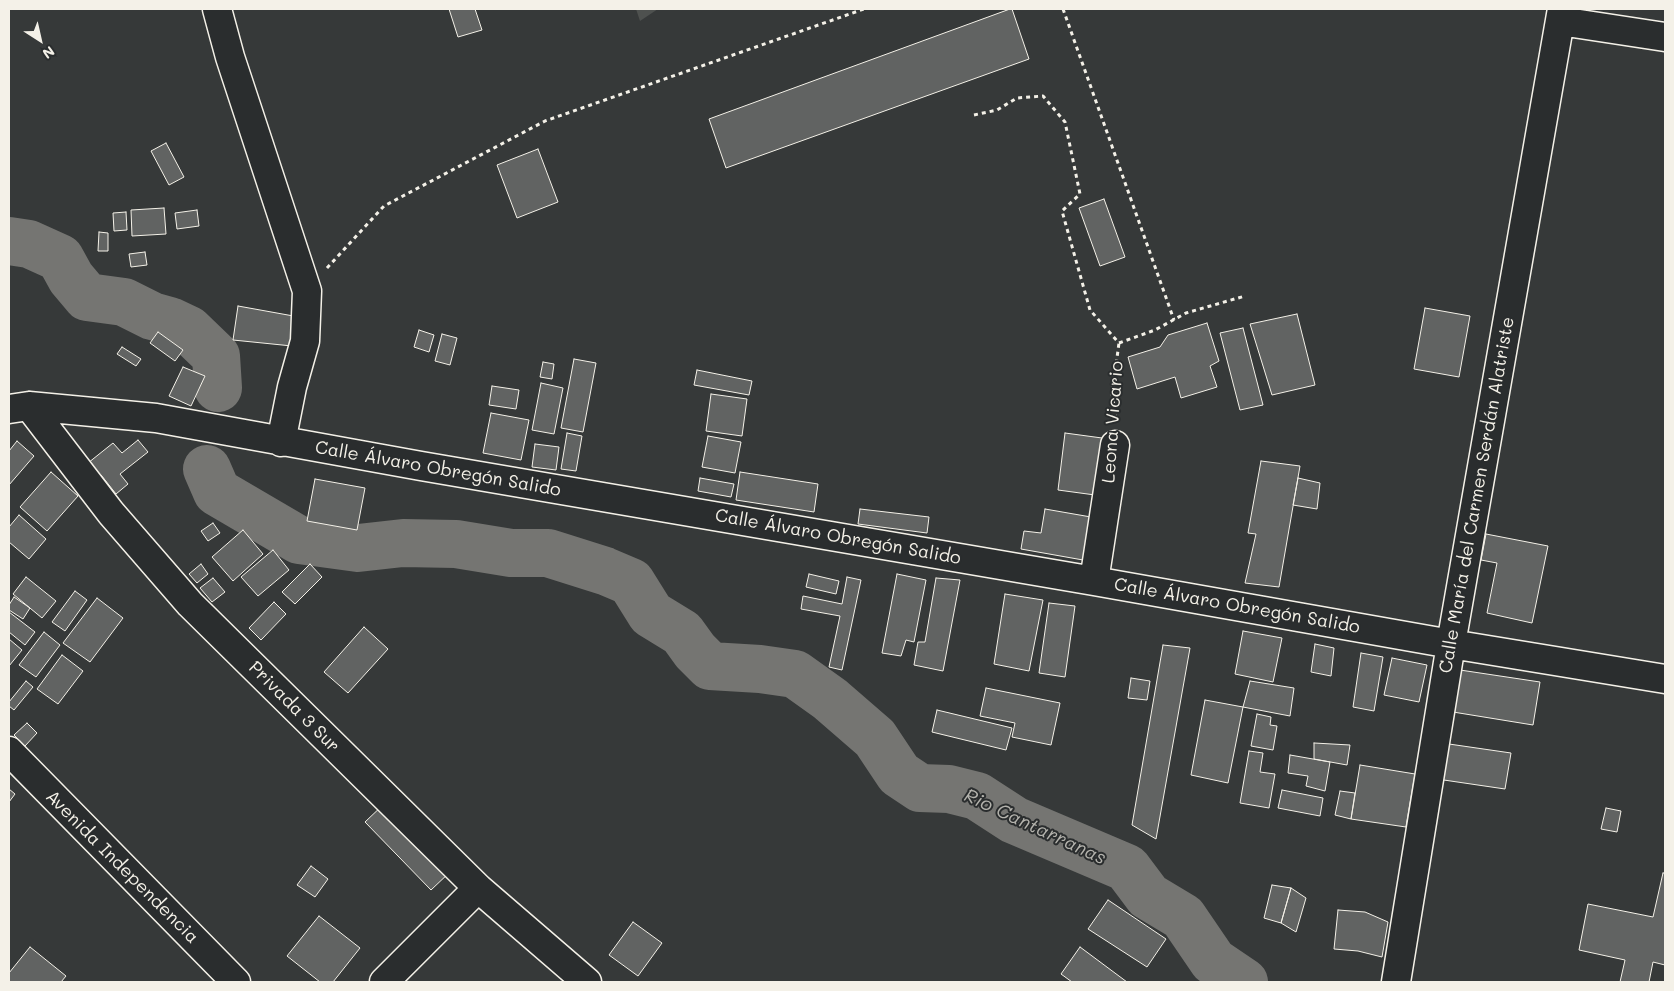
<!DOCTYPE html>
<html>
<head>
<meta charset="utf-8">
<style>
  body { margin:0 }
  #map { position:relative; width:1674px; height:991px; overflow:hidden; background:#363939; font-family:Mali,sans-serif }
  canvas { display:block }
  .frame { position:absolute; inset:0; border:10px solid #f4f1e8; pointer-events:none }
  .north { position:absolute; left:15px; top:15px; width:50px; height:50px; -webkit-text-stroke:4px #2a2d2e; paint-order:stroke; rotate:145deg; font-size:14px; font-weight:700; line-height:20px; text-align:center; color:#f4f1e8 }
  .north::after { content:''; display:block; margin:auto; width:18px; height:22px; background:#f4f1e8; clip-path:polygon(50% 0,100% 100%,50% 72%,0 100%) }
</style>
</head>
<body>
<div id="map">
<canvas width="1674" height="991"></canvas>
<div class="frame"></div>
<div class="north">N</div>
</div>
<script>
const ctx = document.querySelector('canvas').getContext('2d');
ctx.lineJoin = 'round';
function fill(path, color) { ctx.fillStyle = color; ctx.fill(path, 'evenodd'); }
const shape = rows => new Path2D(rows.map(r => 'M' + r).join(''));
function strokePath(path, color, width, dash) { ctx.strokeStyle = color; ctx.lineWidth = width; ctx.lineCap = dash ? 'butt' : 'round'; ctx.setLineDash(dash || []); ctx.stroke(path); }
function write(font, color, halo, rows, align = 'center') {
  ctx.font = font + ' Mali,sans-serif'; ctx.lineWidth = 4; ctx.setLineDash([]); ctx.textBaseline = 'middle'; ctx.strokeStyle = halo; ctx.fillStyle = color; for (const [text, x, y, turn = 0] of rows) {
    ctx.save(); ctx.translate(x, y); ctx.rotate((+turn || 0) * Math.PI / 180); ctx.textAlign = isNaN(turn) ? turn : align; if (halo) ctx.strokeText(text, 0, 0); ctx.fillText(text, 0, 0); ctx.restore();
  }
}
fill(shape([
  [636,9,658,9,640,21]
]), '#4e514f');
strokePath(shape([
  [9,241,29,244,60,258,71,278,87,297,124,302,152,316,170,321,189,330,216,356,218,388],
  [207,469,217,492,299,540,358,548,403,543,456,544,511,553,548,553,605,571,631,582,651,614,682,633,695,651,710,666,760,669,795,674,830,699,875,738,899,774,920,788,949,789,977,796,1014,820,1127,868,1148,896,1183,917,1213,961,1244,982]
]), '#757572', 48);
const building = shape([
  [449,9,475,9,482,30,458,37,449,9],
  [1010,9,1012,9,1029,59,726,168,709,119,1010,9],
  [166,143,184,177,169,185,151,151,166,143],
  [538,149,558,202,517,218,497,165,538,149],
  [1104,199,1125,257,1100,266,1079,208,1104,199],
  [164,208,166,234,132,236,131,210,164,208],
  [197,210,199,226,177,229,175,213,197,210],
  [126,212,127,230,114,231,113,213,126,212],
  [99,232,108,233,108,251,98,251,99,232],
  [145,252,147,265,131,267,129,254,145,252],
  [238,306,299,317,292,346,233,340,238,306],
  [1425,308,1470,316,1459,377,1414,369,1425,308],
  [1297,314,1315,385,1272,395,1250,324,1297,314],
  [1207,323,1219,361,1210,366,1217,387,1181,398,1175,377,1137,389,1128,357,1160,347,1168,335,1207,323],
  [1243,328,1263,405,1240,410,1220,333,1243,328],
  [419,330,434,335,429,352,414,347,419,330],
  [158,332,183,350,175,361,150,343,158,332],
  [442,334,457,338,450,365,435,361,442,334],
  [122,347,141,359,136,366,117,354,122,347],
  [574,359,596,363,583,432,561,428,574,359],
  [543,362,554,364,552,379,540,377,543,362],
  [183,367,205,376,191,406,169,396,183,367],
  [697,370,752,381,749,395,694,385,697,370],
  [541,383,563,388,554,434,532,430,541,383],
  [492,386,519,390,516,409,489,405,492,386],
  [711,394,747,399,742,436,706,431,711,394],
  [491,413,529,420,521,460,483,453,491,413],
  [567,433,582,436,576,471,561,469,567,433],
  [1065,433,1102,438,1095,495,1058,490,1065,433],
  [708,436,741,442,735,473,702,467,708,436],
  [138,440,148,452,120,474,128,484,116,494,101,475,99,477,88,463,113,443,122,453,138,440],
  [17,441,34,456,9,485,9,451,17,441],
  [535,444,559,447,556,470,532,467,535,444],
  [1261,461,1300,466,1279,587,1245,583,1256,534,1248,533,1261,461],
  [51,472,78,496,47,531,20,507,51,472],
  [740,472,818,484,814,512,736,500,740,472],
  [700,478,734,484,731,497,698,491,700,478],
  [1298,478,1320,483,1317,509,1293,505,1298,478],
  [315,479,365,488,357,530,307,521,315,479],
  [860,509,929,517,927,533,858,524,860,509],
  [1045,509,1091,517,1083,560,1021,549,1024,531,1041,533,1045,509],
  [19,515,46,539,29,559,9,542,9,527,19,515],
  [213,523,220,533,208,541,201,531,213,523],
  [243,530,263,554,233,581,212,557,243,530],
  [1486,534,1548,546,1532,623,1487,613,1497,563,1481,560,1486,534],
  [273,550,289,570,258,596,241,577,273,550],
  [201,564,208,574,197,583,189,574,201,564],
  [310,564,322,577,295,604,282,592,310,564],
  [809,574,839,581,836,594,806,587,809,574],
  [897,574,926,580,914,642,906,640,901,656,882,653,897,574],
  [26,577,56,601,42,618,13,594,26,577],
  [847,577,861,580,842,670,829,667,840,616,801,609,803,596,842,604,847,577],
  [213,578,225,592,212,602,200,588,213,578],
  [936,578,960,580,943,671,914,665,918,642,925,642,936,578],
  [75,591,87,600,65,631,52,622,75,591],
  [1005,594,1043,600,1029,671,994,664,1005,594],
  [14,597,30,608,23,619,9,610,9,605,14,597],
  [97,598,123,618,90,662,63,643,97,598],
  [274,602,286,614,261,640,249,628,274,602],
  [1049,603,1075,606,1065,677,1039,673,1049,603],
  [9,612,35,632,25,645,9,632,9,612],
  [364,627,388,649,348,693,324,672,364,627],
  [1243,631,1282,638,1273,682,1235,674,1243,631],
  [44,632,60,645,36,677,19,665,44,632],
  [9,639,22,650,9,666,9,639],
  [1315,644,1334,648,1331,676,1311,672,1315,644],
  [1163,645,1190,648,1156,839,1132,825,1163,645],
  [1361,653,1383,657,1374,711,1353,707,1361,653],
  [62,655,83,671,58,704,37,689,62,655],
  [1392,658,1427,665,1419,702,1384,695,1392,658],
  [1460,670,1540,682,1533,725,1453,712,1460,670],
  [1131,678,1150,681,1147,700,1128,698,1131,678],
  [26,681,33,687,14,710,9,706,9,702,26,681],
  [1250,681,1294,688,1290,716,1243,707,1250,681],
  [986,688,1060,703,1051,745,1012,737,1015,723,980,716,986,688],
  [1205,700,1243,707,1228,783,1191,775,1205,700],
  [937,710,1012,728,1006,750,932,732,937,710],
  [1257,714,1271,717,1270,725,1277,726,1273,750,1251,746,1257,714],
  [27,723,37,733,25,746,14,735,27,723],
  [1314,743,1350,745,1347,765,1314,759,1314,743],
  [1442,743,1511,753,1505,789,1437,779,1442,743],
  [1249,751,1263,753,1260,772,1275,774,1269,808,1240,803,1249,751],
  [1290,755,1330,762,1325,791,1306,786,1308,776,1288,773,1290,755],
  [1360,765,1415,774,1406,827,1351,819,1360,765],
  [9,789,15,794,9,802,9,789],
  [1282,790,1323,798,1320,816,1278,808,1282,790],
  [1340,791,1355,793,1351,819,1335,815,1340,791],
  [385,803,451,871,431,890,365,822,385,803],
  [1606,808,1621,811,1617,832,1601,829,1606,808],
  [311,866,328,879,315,897,297,885,311,866],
  [1663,873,1665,873,1665,965,1653,962,1649,982,1620,982,1625,960,1579,950,1588,904,1653,917,1663,873],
  [1272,885,1291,888,1281,923,1264,918,1272,885],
  [1291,888,1306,898,1296,932,1281,923,1291,888],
  [1108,900,1166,939,1147,967,1088,929,1108,900],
  [1338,910,1365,912,1388,922,1382,957,1358,951,1334,949,1338,910],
  [319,916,360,948,333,982,320,982,287,956,319,916],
  [633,922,662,943,638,976,609,955,633,922],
  [30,947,66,976,61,982,9,982,9,973,30,947],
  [1080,947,1127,982,1072,982,1061,974,1080,947]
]);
fill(building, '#616362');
strokePath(building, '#f4f1e8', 1);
const minor = shape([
  [217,9,230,57,307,291,305,341,292,387,281,442],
  [1560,21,1665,37],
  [29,406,111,513,190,604,478,888,587,982],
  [9,409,29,406,156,418,421,466,1094,581,1451,644,1665,679],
  [1094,581,1115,445],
  [9,751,236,982],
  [384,982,478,888],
  [1396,982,1451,644,1562,9]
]);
strokePath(minor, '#f4f1e8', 31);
strokePath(shape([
  [1063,9,1174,320],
  [974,115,997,110,1017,98,1043,96,1065,122,1080,194,1062,211,1090,310,1119,343],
  [327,268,384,206,545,121,864,9],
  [1119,343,1155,330,1186,313,1245,296],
  [1116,419,1112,394,1119,343]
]), '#f4f1e8', 3, [4, 4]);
strokePath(minor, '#2a2d2e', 28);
write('18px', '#f4f1e8', '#2a2d2e', [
  ["Leona Vicario",1113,422,-86],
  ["Calle Álvaro Obregón Salido",438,469,10],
  ["Calle María del Carmen Serdán Alatriste",1477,495,-80],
  ["Calle Álvaro Obregón Salido",838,537,10],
  ["Calle Álvaro Obregón Salido",1237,606,10],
  ["Privada 3 Sur",294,707,45],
  ["Avenida Independencia",122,867,45]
]);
write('italic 19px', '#b4b3ad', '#2a2d2e', [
  ["Rio Cantarranas",1035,827,25]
]);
</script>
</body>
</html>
